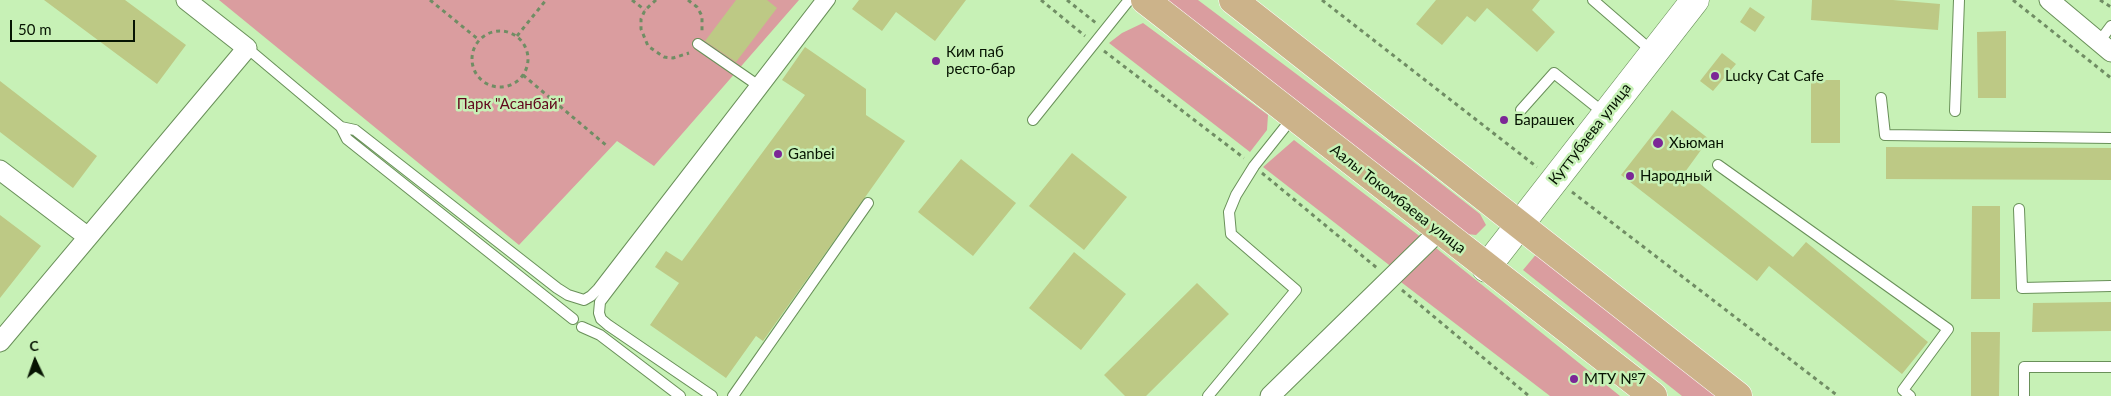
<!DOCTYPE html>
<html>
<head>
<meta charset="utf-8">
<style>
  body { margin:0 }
  #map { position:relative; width:2111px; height:396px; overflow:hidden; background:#c7f1b6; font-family:Lato,sans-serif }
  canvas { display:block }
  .north { position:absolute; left:10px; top:336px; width:50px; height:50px; -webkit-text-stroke:4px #c7f1b6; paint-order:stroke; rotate:357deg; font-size:14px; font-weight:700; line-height:20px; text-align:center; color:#061402 }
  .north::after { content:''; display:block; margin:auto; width:18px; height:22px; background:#061402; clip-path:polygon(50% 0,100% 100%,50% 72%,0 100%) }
  .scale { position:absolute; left:10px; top:20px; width:125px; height:22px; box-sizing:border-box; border:2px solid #061402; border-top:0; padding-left:6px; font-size:15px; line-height:18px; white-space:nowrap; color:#061402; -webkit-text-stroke:4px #c7f1b6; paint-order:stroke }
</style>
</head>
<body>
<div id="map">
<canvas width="2111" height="396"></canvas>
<div class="north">С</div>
<div class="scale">50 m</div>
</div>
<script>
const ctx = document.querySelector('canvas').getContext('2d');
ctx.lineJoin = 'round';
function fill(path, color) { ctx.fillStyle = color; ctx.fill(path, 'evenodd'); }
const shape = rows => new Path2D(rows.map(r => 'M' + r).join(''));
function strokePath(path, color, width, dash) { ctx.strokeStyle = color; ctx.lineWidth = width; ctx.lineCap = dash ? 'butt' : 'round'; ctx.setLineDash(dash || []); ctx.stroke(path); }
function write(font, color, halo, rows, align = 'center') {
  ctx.font = font + ' Lato,sans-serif'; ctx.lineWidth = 5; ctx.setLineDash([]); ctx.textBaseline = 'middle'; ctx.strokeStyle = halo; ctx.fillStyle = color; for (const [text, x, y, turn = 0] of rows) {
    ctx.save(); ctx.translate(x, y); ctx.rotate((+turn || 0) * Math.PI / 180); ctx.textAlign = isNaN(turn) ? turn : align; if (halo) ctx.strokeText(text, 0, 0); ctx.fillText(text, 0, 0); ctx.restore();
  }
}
fill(shape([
  [219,0,799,0,654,166,617,141,519,245],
  [1165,0,1198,0,1420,167,1480,214,1486,225,1476,235,1467,234],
  [1143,23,1268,115,1267,130,1250,152,1109,43,1122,33],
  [1294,140,1422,238,1393,268,1263,167],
  [1436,248,1517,313,1620,396,1550,396,1401,282],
  [1538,252,1720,396,1682,396,1523,270]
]), '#da9d9f');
fill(shape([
  [44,0,125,0,186,45,157,84],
  [736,0,767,0,777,8,736,62,705,41],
  [859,0,966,0,935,41,896,12,882,31,852,9],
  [1436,0,1540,0,1532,10,1555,32,1537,52,1487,8,1475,22,1467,16,1442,45,1416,24],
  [1812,0,1893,0,1940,4,1938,30,1811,20],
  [1750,7,1765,17,1755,32,1740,22],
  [2006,31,2006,98,1978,98,1977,32],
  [805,47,866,89,866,115,905,141,763,341,756,336,726,378,650,325,679,283,655,267,666,251,682,261,805,95,782,80],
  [1722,53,1736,64,1713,91,1700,81],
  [1811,80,1840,80,1840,143,1811,143],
  [0,81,97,156,73,188,0,132],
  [1672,110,1709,139,1685,172,1793,257,1806,242,1928,342,1902,374,1769,266,1757,281,1621,175],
  [1886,147,2111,148,2111,180,1886,179],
  [1072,153,1127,197,1084,250,1029,206],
  [961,159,1016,203,973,256,918,212],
  [1972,206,2000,206,2000,299,1971,299],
  [0,215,41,246,0,298],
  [1074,252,1126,294,1081,350,1029,308],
  [1197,283,1229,314,1146,396,1125,396,1104,375],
  [2111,302,2111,331,2032,332,2033,303],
  [1971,332,2000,332,1999,396,1971,396]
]), '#bdc985');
const service = shape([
  [1593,0,1653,52],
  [2099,42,2111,26],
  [698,44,756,84],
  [247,48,341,127,347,139,573,319],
  [1881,98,1885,135,2111,138],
  [1521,110,1554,73,1604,113],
  [1955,111,1959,0],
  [1033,120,1129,0],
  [341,127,355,130,557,288,568,295,584,300,591,296,598,289,821,0],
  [1718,165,1948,329,1903,390,1910,396],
  [2019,209,2022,288,2111,286],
  [582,327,600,335,680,396],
  [712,396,608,325,601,319,599,313,600,302,830,0],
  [733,396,868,203],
  [1208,396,1296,290,1231,234,1229,212,1236,195,1254,166,1293,117],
  [2024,396,2024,367,2111,367]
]);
const minor = shape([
  [2049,0,2111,52],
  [0,170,88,237],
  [0,342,247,48,186,0],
  [1270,396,1439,231]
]);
const secondary = shape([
  [1486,268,1695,0]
]);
const primary = shape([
  [1145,0,1653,396],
  [1233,0,1738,396]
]);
strokePath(service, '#699059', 12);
strokePath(minor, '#699059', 21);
strokePath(secondary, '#699059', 29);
strokePath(primary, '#fff', 29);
strokePath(shape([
  [430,0,479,40],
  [632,0,645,10],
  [656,0,645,10,641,19,641,29,648,46,664,57,673,58,689,53],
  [688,0,697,7,702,16,702,34],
  [1041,0,1085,36],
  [1067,0,1096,23],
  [1322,0,1537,167],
  [2013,0,2111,78],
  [2100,0,2111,7],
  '472 59a28 28 0 1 1 56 0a28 28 0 1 1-56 0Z',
  [517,36,546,0],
  [1104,51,1244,158],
  [523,75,607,146],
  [1262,173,1377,268],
  [1572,192,1838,396],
  [1402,290,1529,396]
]), '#708d64', 3, [4, 4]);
strokePath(service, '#fff', 10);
strokePath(minor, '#fff', 19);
strokePath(secondary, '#fff', 28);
strokePath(primary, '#ccb38a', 28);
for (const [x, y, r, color] of [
  [936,61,5,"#7c2796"],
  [1715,76,5,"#7c2796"],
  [1504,120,5,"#7c2796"],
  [1658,143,6,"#7c2796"],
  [778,154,5,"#7c2796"],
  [1630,176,5,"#7c2796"],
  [1574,379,5,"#7c2796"]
]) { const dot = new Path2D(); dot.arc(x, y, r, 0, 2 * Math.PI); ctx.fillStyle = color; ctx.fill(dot); strokePath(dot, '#c7f1b6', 2); }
write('15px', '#061402', '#c7f1b6', [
  ["Ким паб",946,52],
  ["ресто-бар",946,69],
  ["Lucky Cat Cafe",1725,76],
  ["Барашек",1514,120],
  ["Хьюман",1669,143],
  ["Ganbei",788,154],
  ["Народный",1640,176],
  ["МТУ №7",1584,379]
], 'left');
write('15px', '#60051a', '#c7f1b6', [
  ["Парк \"Асанбай\"",510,104]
]);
write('15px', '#061402', '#c7f1b6', [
  ["Куттубаева улица",1590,134,-52],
  ["Аалы Токомбаева улица",1398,199,38]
]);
</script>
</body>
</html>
